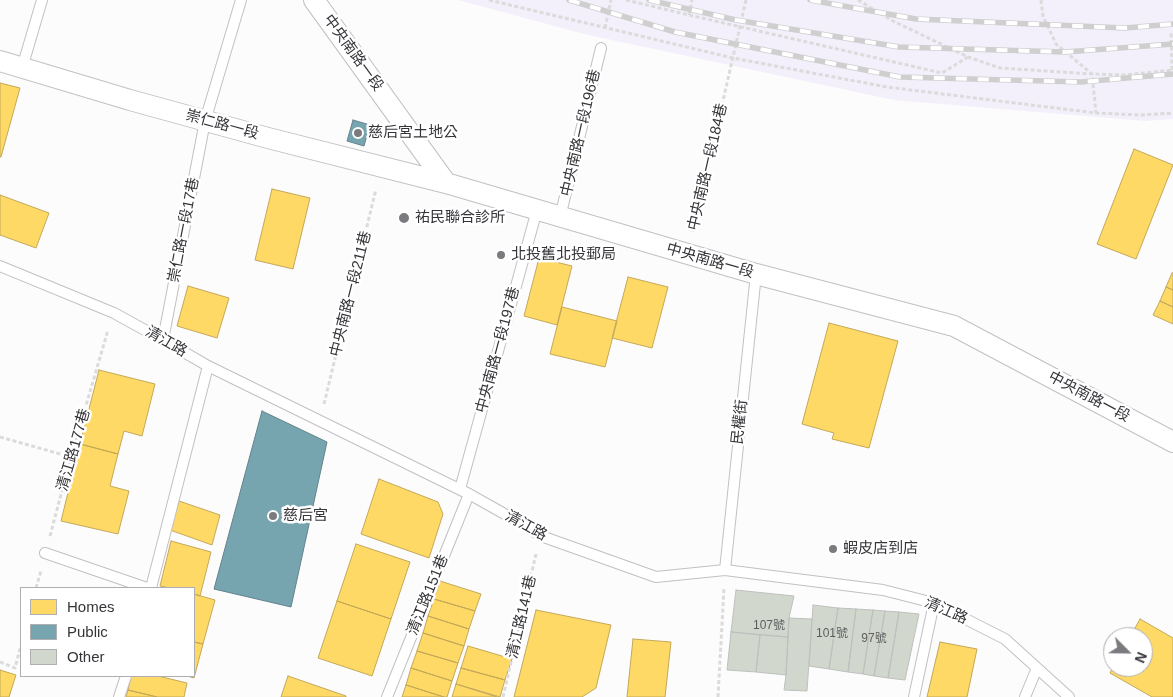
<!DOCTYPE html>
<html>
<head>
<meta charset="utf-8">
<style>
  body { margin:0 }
  #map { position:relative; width:1173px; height:697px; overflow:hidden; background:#fcfcfd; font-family:Helvetica,sans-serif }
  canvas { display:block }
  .legend { position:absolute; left:20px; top:587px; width:175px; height:90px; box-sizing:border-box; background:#fff; border:1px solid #afaeb0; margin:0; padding:6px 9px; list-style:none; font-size:15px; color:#363439 }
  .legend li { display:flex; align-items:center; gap:10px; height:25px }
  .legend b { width:25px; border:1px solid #afaeb0 }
  .north { position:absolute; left:1103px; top:627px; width:50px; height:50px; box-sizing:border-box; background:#fff; border:1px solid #afaeb0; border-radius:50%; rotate:113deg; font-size:14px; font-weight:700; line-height:20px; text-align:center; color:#363439 }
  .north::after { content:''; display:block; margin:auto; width:18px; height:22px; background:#7b7a7e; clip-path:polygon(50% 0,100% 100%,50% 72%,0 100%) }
</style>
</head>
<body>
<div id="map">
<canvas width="1173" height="697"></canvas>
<ul class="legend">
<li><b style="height:14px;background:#ffd966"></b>Homes</li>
<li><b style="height:14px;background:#76a5af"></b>Public</li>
<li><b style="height:14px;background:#d1d7cc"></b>Other</li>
</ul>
<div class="north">N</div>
</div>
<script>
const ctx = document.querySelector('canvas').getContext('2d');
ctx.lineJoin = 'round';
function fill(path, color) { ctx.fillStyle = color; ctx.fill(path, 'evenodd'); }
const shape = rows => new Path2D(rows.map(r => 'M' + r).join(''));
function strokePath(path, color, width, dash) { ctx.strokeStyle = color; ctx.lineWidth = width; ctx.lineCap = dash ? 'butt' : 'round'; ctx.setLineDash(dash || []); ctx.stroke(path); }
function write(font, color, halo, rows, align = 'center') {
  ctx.font = font + ' Helvetica,"Noto Sans TC",sans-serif'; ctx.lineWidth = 5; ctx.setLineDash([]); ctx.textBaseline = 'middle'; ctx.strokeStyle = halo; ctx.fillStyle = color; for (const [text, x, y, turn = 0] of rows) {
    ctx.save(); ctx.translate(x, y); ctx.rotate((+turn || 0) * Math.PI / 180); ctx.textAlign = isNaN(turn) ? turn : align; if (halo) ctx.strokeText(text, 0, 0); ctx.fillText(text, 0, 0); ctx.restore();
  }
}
fill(shape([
  [458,0,1173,0,1173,119,1145,121,894,100,588,35]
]), '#f3f0fb');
const homes = shape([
  [0,83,20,88,1,157,0,157,0,83],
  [1134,149,1173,165,1136,259,1097,244,1134,149],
  [272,189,310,198,293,269,255,260,272,189],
  [0,195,49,213,36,248,0,235,0,195],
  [539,258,572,266,557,325,524,316,539,258],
  [1172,273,1173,273,1173,290,1166,287,1172,273],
  [628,277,668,287,652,348,612,338,628,277],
  [188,286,229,298,217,338,177,326,188,286],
  [1166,287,1173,290,1173,307,1160,301,1166,287],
  [1160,301,1173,307,1173,324,1153,315,1160,301],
  [562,307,617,321,605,367,550,354,562,307],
  [829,323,898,341,869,448,832,439,834,433,802,424,829,323],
  [99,370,155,384,142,436,124,431,118,454,80,444,99,370],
  [80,444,118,454,110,486,129,491,118,534,61,521,80,444],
  [379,479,438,502,443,514,429,558,361,534,379,479],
  [179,501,220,515,212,545,170,530,179,501],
  [171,541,211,552,200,596,194,594,194,588,170,588,160,586,171,541],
  [356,544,410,562,391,619,337,601,356,544],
  [440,581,481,594,475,611,434,599,440,581],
  [194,594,215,600,203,644,194,642,194,594],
  [434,599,475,611,469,629,428,616,434,599],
  [337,601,391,619,372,676,318,658,337,601],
  [536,610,611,625,596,688,582,697,514,697,536,610],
  [428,616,469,629,464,646,423,633,428,616],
  [1140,619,1173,638,1173,697,1152,697,1110,673,1113,667,1143,667,1143,637,1130,637,1140,619],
  [423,633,464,646,458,663,417,651,423,633],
  [633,639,671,642,665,697,627,697,633,639],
  [194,642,203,644,194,678,187,676,194,676,194,642],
  [940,642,977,649,967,697,927,697,940,642],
  [468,646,512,659,505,680,461,668,468,646],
  [417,651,458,663,452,681,411,668,417,651],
  [411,668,452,681,447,697,444,697,406,685,411,668],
  [461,668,505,680,500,697,456,684,461,668],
  [0,670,16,675,9,697,0,697,0,670],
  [131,676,158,676,187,683,184,697,157,697,128,690,131,676],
  [288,676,346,696,346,697,281,697,288,676],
  [456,684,497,697,452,697,456,684],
  [406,685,444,697,402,697,406,685],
  [128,690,157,697,126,697,128,690]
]);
fill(homes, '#ffd966');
strokePath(homes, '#c3a858', 1);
const public = shape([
  [353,120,370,125,364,146,347,141,353,120],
  [262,411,327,442,291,607,214,589,262,411]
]);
fill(public, '#76a5af');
strokePath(public, '#63838c', 1);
const building = shape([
  [736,590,794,596,789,618,788,637,731,632,736,590],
  [813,605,838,608,829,669,809,666,813,605],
  [838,608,856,609,848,672,829,669,838,608],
  [856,609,873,610,863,674,848,672,856,609],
  [873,610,885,611,874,676,863,674,873,610],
  [885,611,899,612,888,678,874,676,885,611],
  [899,612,919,614,905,680,888,678,899,612],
  [789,618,812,619,807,691,784,690,786,675,789,618],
  [731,632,760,635,756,672,727,670,731,632],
  [760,635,788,637,786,675,756,672,760,635]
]);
fill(building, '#d1d7cc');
strokePath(building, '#bec0be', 1);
const lane = shape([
  [22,68,42,0],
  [560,217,601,48],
  [0,266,114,313,163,340,208,366,469,494,510,517,541,536,656,577,725,570,883,590,934,603,1005,639,1069,697],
  [163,340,205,121,241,0],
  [460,489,537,210],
  [45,553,147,588],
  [725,570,756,274],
  [151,588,208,366],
  [119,697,126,676],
  [387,697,469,494],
  [914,697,934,603],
  [1025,697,1037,668]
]);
const street = shape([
  [314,0,446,183],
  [0,61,130,100,268,138,446,183,756,274,954,326,1173,442]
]);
strokePath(lane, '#c1c1c3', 12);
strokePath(street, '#c1c1c3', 22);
strokePath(shape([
  [489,0,733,58,887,87,1096,113,1141,115,1173,113],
  [626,0,689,15,942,73,968,57],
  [858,0,893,21,968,57,1000,68,1092,74,1124,75,1173,70],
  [1041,0,1043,16,1056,44,1092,74,1096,113],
  [689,15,692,0],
  [605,28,611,0],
  [1172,70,1171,33,1173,33],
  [693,232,746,0],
  [324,404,376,189],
  [0,437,71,457],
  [50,536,71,457,108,330],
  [36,588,41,571],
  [0,662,15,668,21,645],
  [503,697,536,554],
  [718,697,724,588]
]), '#dbdbdb', 3, [4, 2.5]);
strokePath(lane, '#fff', 10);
strokePath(street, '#fff', 20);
const rail = shape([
  [569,0,675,32,900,77,1081,82,1173,74],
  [649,0,736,20,899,47,1065,52,1173,44],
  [810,0,916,19,1125,28,1173,24]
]);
strokePath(rail, '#cfcfcf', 5.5);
strokePath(rail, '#fff', 4, [11]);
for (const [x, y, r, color] of [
  [358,133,5,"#7b7a7e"],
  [404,218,6,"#7b7a7e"],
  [501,255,5,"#7b7a7e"],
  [273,516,5,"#7b7a7e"],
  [833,549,5,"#7b7a7e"]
]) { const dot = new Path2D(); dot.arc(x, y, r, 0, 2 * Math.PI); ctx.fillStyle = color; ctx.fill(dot); strokePath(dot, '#fff', 2); }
write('12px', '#5d5d5e', null, [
  ["107號",769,626],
  ["101號",832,634],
  ["97號",874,639]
]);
write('15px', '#363439', '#fff', [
  ["中央南路一段",353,53,54],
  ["崇仁路一段",222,125,15],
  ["中央南路一段196巷",581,133,-77],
  ["中央南路一段184巷",708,167,-77],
  ["崇仁路一段17巷",184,230,-79],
  ["中央南路一段",710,261,16],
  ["中央南路一段211巷",351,294,-76],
  ["清江路",166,342,30],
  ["中央南路一段197巷",498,350,-75],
  ["中央南路一段",1089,397,28],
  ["民權街",740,422,-84],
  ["清江路177巷",74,450,-74],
  ["清江路",526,526,29],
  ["清江路151巷",428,595,-68],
  ["清江路",946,611,24],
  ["清江路141巷",522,617,-77]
]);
write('15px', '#363439', '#fff', [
  ["慈后宮土地公",368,133],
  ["祐民聯合診所",415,218],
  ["北投舊北投郵局",511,255],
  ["慈后宮",283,516],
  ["蝦皮店到店",843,549]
], 'left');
</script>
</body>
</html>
